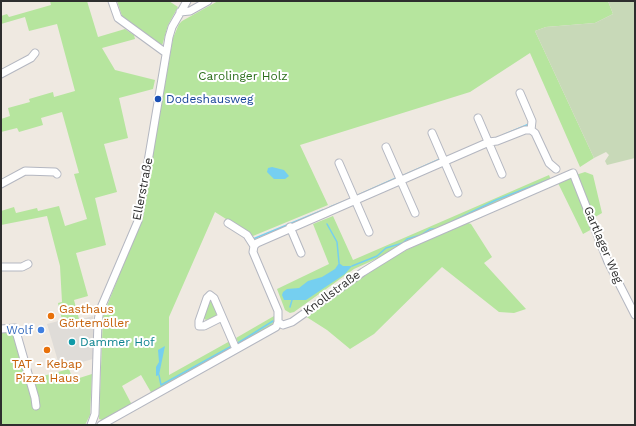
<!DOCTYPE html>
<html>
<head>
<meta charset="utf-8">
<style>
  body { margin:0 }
  #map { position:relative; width:636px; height:426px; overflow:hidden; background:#efe9e1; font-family:"Work Sans",sans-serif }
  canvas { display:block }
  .frame { position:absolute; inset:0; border:2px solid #2e2e2e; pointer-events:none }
</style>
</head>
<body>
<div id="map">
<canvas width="636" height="426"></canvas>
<div class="frame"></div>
</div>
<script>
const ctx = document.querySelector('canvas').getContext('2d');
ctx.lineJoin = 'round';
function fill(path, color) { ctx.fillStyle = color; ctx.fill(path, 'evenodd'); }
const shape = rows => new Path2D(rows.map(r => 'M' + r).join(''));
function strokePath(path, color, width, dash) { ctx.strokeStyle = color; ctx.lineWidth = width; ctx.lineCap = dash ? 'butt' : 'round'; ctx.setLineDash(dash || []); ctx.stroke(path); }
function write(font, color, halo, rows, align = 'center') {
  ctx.font = font + ' "Work Sans",sans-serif'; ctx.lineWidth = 4; ctx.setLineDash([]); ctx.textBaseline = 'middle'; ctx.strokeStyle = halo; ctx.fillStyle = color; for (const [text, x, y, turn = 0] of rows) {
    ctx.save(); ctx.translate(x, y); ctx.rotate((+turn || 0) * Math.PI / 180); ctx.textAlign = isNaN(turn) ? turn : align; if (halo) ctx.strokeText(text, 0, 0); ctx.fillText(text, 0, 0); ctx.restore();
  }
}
fill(shape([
  [50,1,87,1,98,37,125,29,134,35,135,39,102,48,115,70,155,80,153,89,119,98,128,138,104,144,117,192,95,198,106,245,76,253,88,296,74,300,79,319,68,323,66,319,62,320,58,303,62,302,60,266,47,216,1,225,1,211,14,207,16,213,37,208,38,211,59,206,65,226,87,219,74,174,79,173,62,112,41,118,43,125,19,132,17,128,1,132,1,119,10,116,8,108,30,102,29,99,53,92,54,97,75,91,57,24,29,31,25,17,1,24,1,16,7,14,9,17,51,5],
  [117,1,169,1,178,7,168,25,162,46,122,16],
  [218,1,608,1,613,14,595,23,546,27,535,31,594,158,580,167,530,53,470,92,300,145,328,205,253,236,215,212,169,317,169,375,230,341,230,349,152,394,141,375,122,386,132,405,102,420,99,419,103,316,142,217,173,38,179,24,182,21],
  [585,172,593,175,602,213,590,220,594,228,583,234,557,181],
  [549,175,551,180,354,269,294,312,290,313,285,310,277,289,329,264,313,224,333,216,353,260],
  [466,222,471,224,492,257,484,263,526,309,514,313,499,312,442,267,374,334,350,349,327,330,305,316,377,264],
  [210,301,213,302,217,312,216,316,206,320,202,317,207,303],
  [274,316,274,322,269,328,241,343,238,342,236,338],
  [15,332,28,380,69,369,73,380,92,374,90,415,85,425,1,425,1,333]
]), '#b6e59e');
fill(shape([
  [608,1,635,1,635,158,607,165,605,161,609,155,606,152,594,158,535,31,546,27,595,23,613,14]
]), '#c8d9b8');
fill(shape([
  [93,316,93,359,60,368,47,324,66,319,68,323]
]), '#dfdcd8');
fill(shape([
  [272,167,284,170,289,176,285,179,274,179,267,172,268,168],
  [339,263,343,266,352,266,345,274,306,300,284,300,282,295,283,292,287,289,299,288,308,281,322,277,335,269],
  [165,346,159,375,156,376,156,367,159,362,158,350]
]), '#75cff0');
strokePath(shape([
  [503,135,529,124],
  [402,176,440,159],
  [356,196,396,178],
  [330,207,350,199],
  [327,224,337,242,339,263],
  [253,239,323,210],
  [352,266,377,256,386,248,403,243,407,239,421,235,430,229,437,229,496,200,548,180],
  [290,307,292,300],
  [238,343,273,321],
  [159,375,161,385,230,347]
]), '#75cff0', 1.5);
const minor = shape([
  [112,1,118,18,166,53],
  [180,12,190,11,208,1],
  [1,74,31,58,35,53],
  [520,93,532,121,531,130],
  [478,118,502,174],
  [432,133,458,193],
  [386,147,415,213],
  [339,163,369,232],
  [1,184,25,171,55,172,57,174],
  [228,223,247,235,254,246],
  [290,227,301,253],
  [1,267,22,267,28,264],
  [222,317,204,326,199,326,199,321,207,298,210,295,214,298,236,349],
  [278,322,283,325,292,322,363,272,405,246,573,173,608,262,635,315],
  [1,329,15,328,35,398,36,406],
  [91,425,95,414,98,321,100,310,138,221,169,37,172,27,187,1],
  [101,425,276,327,278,322,278,311,253,252,254,246,257,243,489,142,497,141,525,130,531,130,535,133,549,163,556,169]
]);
strokePath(minor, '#b4b7c1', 9);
strokePath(minor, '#fff', 7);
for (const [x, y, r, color] of [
  [158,99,4,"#1a4fb4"],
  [51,316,4,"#e8710a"],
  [41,330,4,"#3f7fe0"],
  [72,342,4,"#0f9aa8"],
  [47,350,4,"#e8710a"]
]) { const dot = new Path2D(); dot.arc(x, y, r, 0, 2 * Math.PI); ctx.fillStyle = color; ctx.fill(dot); strokePath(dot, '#fff', 1.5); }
write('12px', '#2c6e1b', '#fff', [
  ["Carolinger Holz",243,76]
]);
write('12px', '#164399', '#fff', [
  ["Dodeshausweg",166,99]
], 'left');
write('12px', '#2e2e2e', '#fff', [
  ["Ellerstraße",143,189,-79],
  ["Gartlager Weg",603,245,67],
  ["Knollstraße",332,293,-36]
]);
write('12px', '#c56008', '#fff', [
  ["Gasthaus",59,309],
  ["Görtemöller",59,323],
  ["TAT - Kebap",47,364,"center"],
  ["Pizza Haus",47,378,"center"]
], 'left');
write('12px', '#366cbe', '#fff', [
  ["Wolf",33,330]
], 'right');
write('12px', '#0d838f', '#fff', [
  ["Dammer Hof",80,342]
], 'left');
</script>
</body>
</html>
